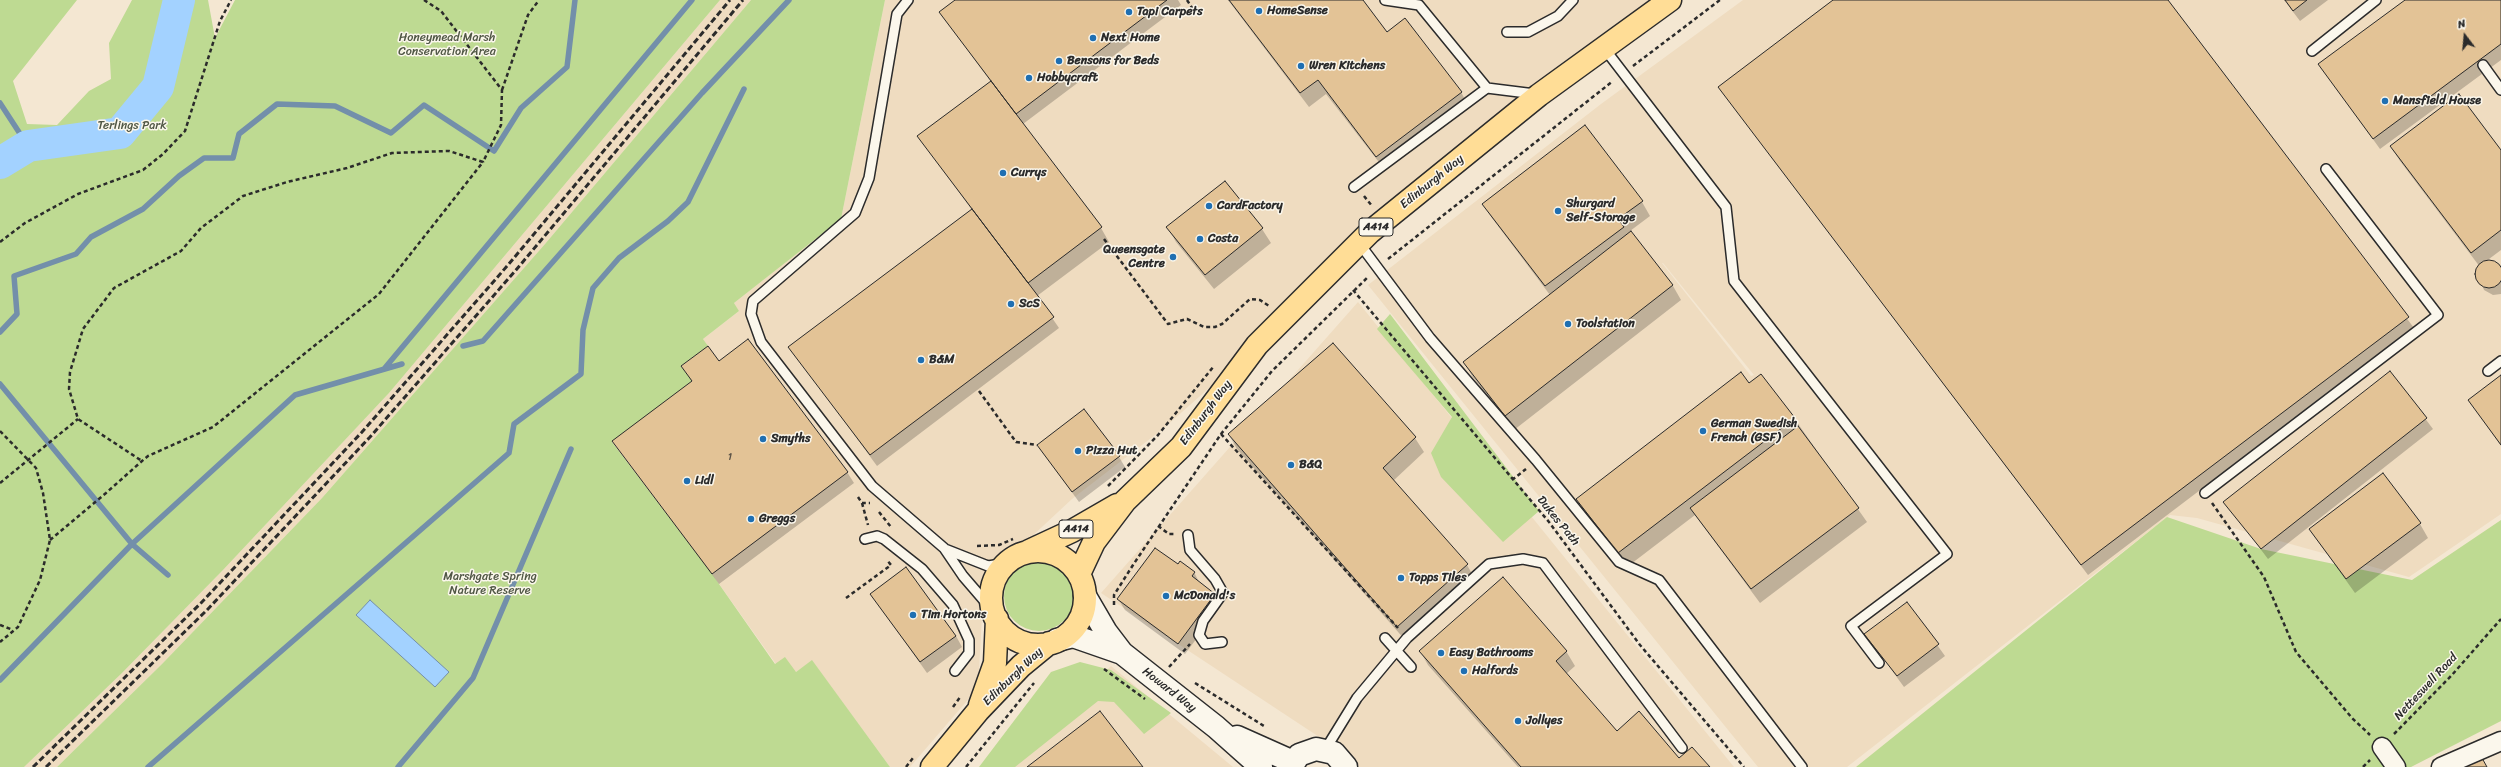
<!DOCTYPE html>
<html>
<head>
<meta charset="utf-8">
<style>
  body { margin:0 }
  #map { position:relative; width:2501px; height:767px; overflow:hidden; background:#f4e7d2; font-family:Sriracha,sans-serif }
  canvas { display:block }
  .north { position:absolute; left:2445px; top:16px; width:40px; height:40px; -webkit-text-stroke:3px #fbf7ec; paint-order:stroke; rotate:344deg; font-size:11px; font-weight:700; line-height:16px; text-align:center; color:#2b2b2b }
  .north::after { content:''; display:block; margin:auto; width:14px; height:18px; background:#2b2b2b; clip-path:polygon(50% 0,100% 100%,50% 72%,0 100%) }
</style>
</head>
<body>
<div id="map">
<canvas width="2501" height="767"></canvas>
<div class="north">N</div>
</div>
<script>
const ctx = document.querySelector('canvas').getContext('2d');
ctx.lineJoin = 'round';
function fill(path, color) { ctx.fillStyle = color; ctx.fill(path, 'evenodd'); }
const shape = rows => new Path2D(rows.map(r => 'M' + r).join(''));
function strokePath(path, color, width, dash) { ctx.strokeStyle = color; ctx.lineWidth = width; ctx.lineCap = dash ? 'butt' : 'round'; ctx.setLineDash(dash || []); ctx.stroke(path); }
function write(font, color, halo, rows, align = 'center') {
  ctx.font = font + ' Sriracha,sans-serif'; ctx.lineWidth = 3; ctx.setLineDash([]); ctx.textBaseline = 'middle'; ctx.strokeStyle = halo; ctx.fillStyle = color; for (const [text, x, y, turn = 0] of rows) {
    ctx.save(); ctx.translate(x, y); ctx.rotate((+turn || 0) * Math.PI / 180); ctx.textAlign = isNaN(turn) ? turn : align; if (halo) ctx.strokeText(text, 0, 0); ctx.fillText(text, 0, 0); ctx.restore();
  }
}
fill(shape([
  [720,0,751,0,545,244,322,498,162,664,57,767,24,767,122,673,223,570,389,393],
  [885,0,1652,0,1539,95,1164,428,1072,499,984,581,978,688,910,767,890,767,812,661,796,672,776,664,712,574,612,441,692,381,681,366,707,346,703,339,739,311,734,303,841,219],
  [1743,0,2501,0,2501,514,2409,577,2197,518,2170,515,1847,767,1758,767,1368,285,1601,104],
  [1662,263,1663,263,1754,375,1751,376],
  [1358,302,1734,767,1360,767,1351,758,1101,593],
  [1111,666,1233,767,1003,767]
]), '#efdcc0');
fill(shape([
  [0,0,77,0,13,81,27,124,57,125,89,91,111,79,109,43,132,0,208,0,215,38,235,0,720,0,389,393,223,570,122,673,24,767,0,767],
  [751,0,885,0,841,219,734,303,739,311,703,339,708,346,681,366,692,381,612,442,712,574,775,664,785,657,796,672,812,660,890,767,57,767,162,664,322,498,545,244],
  [1390,314,1539,511,1503,542,1441,477,1431,453,1452,417,1377,329],
  [2167,517,2261,549,2412,580,2501,520,2501,721,2411,767,1856,767],
  '1004 596a35 35 0 1 1 70 0a35 35 0 1 1-70 0Z',
  [1080,662,1111,670,1171,713,1144,734,1114,702,1098,701,1015,767,979,767,1051,672]
]), '#beda92');
const water = shape([
  [370,600,449,672,435,687,356,615,370,600]
]);
fill(water, '#a3d2ff');
strokePath(water, '#738faa', 1);
fill(shape([
  [957,0,1178,0,1181,5,1023,124,1101,228,1109,242,1037,296,1059,328,877,466,790,347,972,210,919,137,991,82,940,12],
  [1228,0,1362,0,1387,33,1461,92,1469,107,1385,170,1326,94,1309,107],
  [1834,0,2167,0,2414,328,2088,575,1719,87],
  [2284,0,2328,0,2300,21],
  [2406,0,2501,0,2501,60,2380,149,2319,64],
  [2391,147,2501,151,2501,250,2485,262,2494,261,2501,266,2501,294,2493,295,2484,290,2477,272,2480,267,2400,161],
  [1225,182,1262,229,1271,243,1214,289,1176,242,1168,228],
  [1642,202,1650,216,1630,231,1673,286,1681,300,1514,430,1472,376,1464,362,1550,295,1492,218,1483,204],
  [1332,344,1415,438,1424,452,1393,481,1467,565,1475,579,1406,641,1237,449,1229,435],
  [719,362,847,472,854,483,719,584,613,442,692,382,682,366],
  [2390,372,2433,429,2268,559,2225,502],
  [2501,377,2501,446,2469,400],
  [1794,418,1867,522,1760,603,1695,515,1627,567,1586,513,1577,499],
  [1038,445,1119,457,1125,467,1079,502],
  [2420,524,2428,538,2355,593,2310,530],
  [1194,572,1200,584,1215,595,1221,606,1185,654,1125,610,1118,599],
  [871,594,956,636,962,647,927,673],
  [1907,603,1945,656,1904,687,1866,635],
  [1420,651,1566,651,1575,666,1566,674,1617,732,1679,760,1709,767,1518,767,1428,665]
]), '#0003');
strokePath(shape([
  [0,103,28,146],
  [0,332,17,314,14,276,76,254,91,237,143,209,179,176,204,158,233,158,239,134,277,104,335,106,391,133,424,105,494,151,521,108,567,67,575,0],
  [463,346,483,341,702,93,789,0],
  [384,369,692,0],
  [0,384,132,544,168,575],
  [0,680,132,544,295,395,402,364],
  [148,767,509,453,514,424,581,374,583,330,593,288,619,258,668,221,688,202,744,89],
  [398,767,473,678,571,449]
]), '#738faa', 5.5);
strokePath(shape([
  [0,163,28,146,120,133,158,87,179,0]
]), '#a3d2ff', 32);
const building = shape([
  [955,0,1167,0,1016,114,939,12,955,0],
  [1229,0,1363,0,1387,32,1405,18,1462,92,1376,157,1318,80,1300,93,1229,0],
  [1833,0,2168,0,2409,317,2081,565,1718,87,1833,0],
  [2285,0,2307,0,2293,11,2285,0],
  [2405,0,2501,0,2501,44,2373,139,2318,64,2405,0],
  [991,81,1102,227,1028,283,917,136,991,81],
  [2459,94,2501,150,2501,230,2471,253,2390,146,2459,94],
  [1585,125,1643,201,1618,219,1624,227,1545,286,1482,204,1585,125],
  [1225,181,1263,228,1205,275,1166,227,1225,181],
  [972,209,1054,317,870,455,788,347,972,209],
  [1631,231,1673,285,1505,416,1463,362,1631,231],
  '2475 274a14 14 0 1 1 28 0a14 14 0 1 1-28 0Z',
  [748,339,848,472,712,574,612,441,692,381,681,366,708,346,719,361,748,339],
  [1333,343,1416,437,1383,468,1468,564,1397,627,1228,434,1333,343],
  [2390,371,2427,418,2261,549,2223,502,2390,371],
  [1741,372,1749,383,1761,374,1795,418,1618,553,1576,499,1741,372],
  [2501,375,2501,445,2468,400,2501,375],
  [1084,409,1120,456,1072,492,1037,445,1084,409],
  [1798,426,1859,508,1751,589,1690,508,1798,426],
  [2383,473,2421,523,2346,579,2309,529,2383,473],
  [1155,548,1178,564,1180,561,1195,572,1192,576,1215,594,1178,644,1117,599,1155,548],
  [906,567,956,636,920,662,870,594,906,567],
  [1503,577,1567,651,1556,661,1617,731,1639,711,1679,758,1692,747,1710,767,1521,767,1419,651,1503,577],
  [1907,602,1939,644,1897,676,1864,634,1907,602],
  [1100,711,1143,767,1027,767,1100,711],
  [2482,758,2487,767,2464,767,2482,758]
]);
fill(building, '#e3c396');
strokePath(building, '#2b2b2b', 1);
const service = shape([
  [908,0,897,14,869,178,855,213,753,301,751,314,761,342,872,486,944,548,963,576,994,612],
  [1385,0,1419,5,1487,88],
  [1507,32,1528,32,1558,16,1573,0],
  [1604,48,1726,207,1734,281,1947,554,1851,626,1879,663],
  [2312,51,2376,0],
  [2483,65,2501,90],
  [1354,187,1487,88,1535,94],
  [1359,243,1430,338,1536,460,1619,562,1659,580,1802,767],
  [2488,371,2501,361],
  [2205,493,2438,315,2326,169],
  [1188,535,1190,550,1215,579,1223,593,1203,621,1199,635,1205,644,1222,642],
  [865,539,877,536,884,539,922,569,953,605,969,640,969,653,955,671],
  [945,549,988,566,1007,563],
  [1385,638,1411,667],
  [1325,750,1357,698,1407,638,1489,564,1523,559,1543,563,1682,748]
]);
const minor = shape([
  [2382,747,2396,767],
  [2441,767,2501,741]
]);
const tertiary = shape([
  [1085,596,1106,632,1122,653,1216,727,1261,767],
  [1057,640,1073,636,1122,653],
  [1237,737,1293,762],
  [1291,767,1299,755,1316,749,1334,753,1346,767]
]);
const trunk = shape([
  [1029,551,1072,531,1117,505],
  '991 598a47 47 0 1 1 94 0a47 47 0 1 1-94 0Z',
  [1079,574,1094,542,1125,501,1181,447,1257,345,1370,232,1539,95,1670,0],
  [980,705,995,663,997,619],
  [932,767,978,711,1021,666,1049,643]
]);
strokePath(service, '#2b2b2b', 12);
strokePath(minor, '#2b2b2b', 21);
strokePath(tertiary, '#2b2b2b', 25);
strokePath(trunk, '#2b2b2b', 25);
strokePath(shape([
  [424,0,441,11,502,90,501,125,483,162],
  [1187,0,1194,11],
  [1633,66,1720,0],
  [502,90,528,15,539,0],
  [1364,196,1372,206],
  [1104,239,1168,324,1187,319,1204,327,1215,327,1222,324,1250,299,1260,300,1269,306],
  [0,242,25,223,78,194,143,170,163,154,185,131,220,21,231,0],
  [1388,259,1613,81],
  [1353,290,1549,522,1640,645,1744,767],
  [979,391,1016,442,1037,445],
  [0,431,36,468,43,493,50,540,40,580,18,627,0,642],
  [1221,434,1398,628],
  [1512,480,1526,469],
  [0,483,78,419],
  [1108,486,1158,435,1214,366],
  [858,497,862,503,870,503],
  [862,503,868,525],
  [2212,503,2264,577,2296,652,2352,718,2370,735],
  [879,512,891,527],
  [1158,526,1169,534,1175,534],
  [50,540,106,493,142,461,148,456,213,427,379,294,483,162,449,151,392,153,347,168,287,182,243,196,201,228,181,251,114,288,83,329,70,372,69,389,78,419,142,461],
  [977,546,999,545,1013,539],
  [846,598,891,565,887,560],
  [1114,605,1114,595,1133,565,1221,434,1272,371,1368,277],
  [0,625,13,630],
  [1169,667,1190,644],
  [1104,669,1145,699],
  [1195,683,1264,726],
  [953,707,961,696],
  [2394,734,2452,675,2501,619],
  [906,767,913,758],
  [966,767,1034,683],
  [2363,767,2370,760]
]), '#2b2b2b', 2.5, [4, 3]);
strokePath(service, '#fbf7ec', 9);
strokePath(minor, '#fbf7ec', 18);
strokePath(tertiary, '#fbf7ec', 22);
strokePath(trunk, '#ffdd96', 22);
strokePath(shape([
  [33,767,201,603,362,432,508,265,730,0],
  [46,767,207,610,370,437,516,270,743,0]
]), '#2b2b2b', 3, [6, 3]);
for (const [x, y, r, color] of [
  [1259,11,4,"#1f6fb2"],
  [1129,12,4,"#1f6fb2"],
  [1093,38,4,"#1f6fb2"],
  [1059,61,4,"#1f6fb2"],
  [1301,66,4,"#1f6fb2"],
  [1029,78,4,"#1f6fb2"],
  [2385,101,4,"#1f6fb2"],
  [1003,173,4,"#1f6fb2"],
  [1209,206,4,"#1f6fb2"],
  [1558,211,4,"#1f6fb2"],
  [1200,239,4,"#1f6fb2"],
  [1173,257,4,"#1f6fb2"],
  [1011,304,4,"#1f6fb2"],
  [1568,324,4,"#1f6fb2"],
  [921,360,4,"#1f6fb2"],
  [1703,431,4,"#1f6fb2"],
  [763,439,4,"#1f6fb2"],
  [1078,451,4,"#1f6fb2"],
  [1291,465,4,"#1f6fb2"],
  [687,481,4,"#1f6fb2"],
  [751,519,4,"#1f6fb2"],
  [1401,578,4,"#1f6fb2"],
  [1166,596,4,"#1f6fb2"],
  [913,615,4,"#1f6fb2"],
  [1441,653,4,"#1f6fb2"],
  [1464,671,4,"#1f6fb2"],
  [1518,721,4,"#1f6fb2"]
]) { const dot = new Path2D(); dot.arc(x, y, r, 0, 2 * Math.PI); ctx.fillStyle = color; ctx.fill(dot); strokePath(dot, '#fbf7ec', 1.5); }
write('10px', '#595146', null, [
  ["1",730,457]
]);
for (const [x, y, w] of [
  [1376,227,34],
  [1076,529,34]
]) { const box = new Path2D(); box.roundRect(x - w / 2, y - 9, w, 18, 3); ctx.fillStyle = '#fbf7ec'; ctx.fill(box); strokePath(box, '#2b2b2b', 1); }
write('bold 11px', '#2b2b2b', null, [
  ["A414",1376,227],
  ["A414",1076,529]
]);
write('bold 12px', '#2b2b2b', '#fbf7ec', [
  ["HomeSense",1267,11],
  ["Tapi Carpets",1137,12],
  ["Next Home",1101,38],
  ["Bensons for Beds",1067,61],
  ["Wren Kitchens",1309,66],
  ["Hobbycraft",1037,78],
  ["Mansfield House",2393,101],
  ["Currys",1011,173],
  ["Shurgard",1566,204],
  ["Self-Storage",1566,218],
  ["CardFactory",1217,206],
  ["Costa",1208,239],
  ["Queensgate",1165,250,"right"],
  ["Centre",1165,264,"right"],
  ["ScS",1019,304],
  ["Toolstation",1576,324],
  ["B&M",929,360],
  ["German Swedish",1711,424],
  ["French (GSF)",1711,438],
  ["Smyths",771,439],
  ["Pizza Hut",1086,451],
  ["B&Q",1299,465],
  ["Lidl",695,481],
  ["Greggs",759,519],
  ["Topps Tiles",1409,578],
  ["McDonald's",1174,596],
  ["Tim Hortons",921,615],
  ["Easy Bathrooms",1449,653],
  ["Halfords",1472,671],
  ["Jollyes",1526,721]
], 'left');
write('12px', '#505745', '#fbf7ec', [
  ["Honeymead Marsh",447,38],
  ["Conservation Area",447,52],
  ["Terlings Park",132,126],
  ["Marshgate Spring",490,577],
  ["Nature Reserve",490,591]
]);
write('12px', '#2b2b2b', '#fbf7ec', [
  ["Edinburgh Way",1432,182,-39],
  ["Edinburgh Way",1206,413,-53],
  ["Dukes Path",1558,521,51],
  ["Edinburgh Way",1013,677,-44],
  ["Netteswell Road",2426,687,-47],
  ["Howard Way",1169,690,38]
]);
</script>
</body>
</html>
